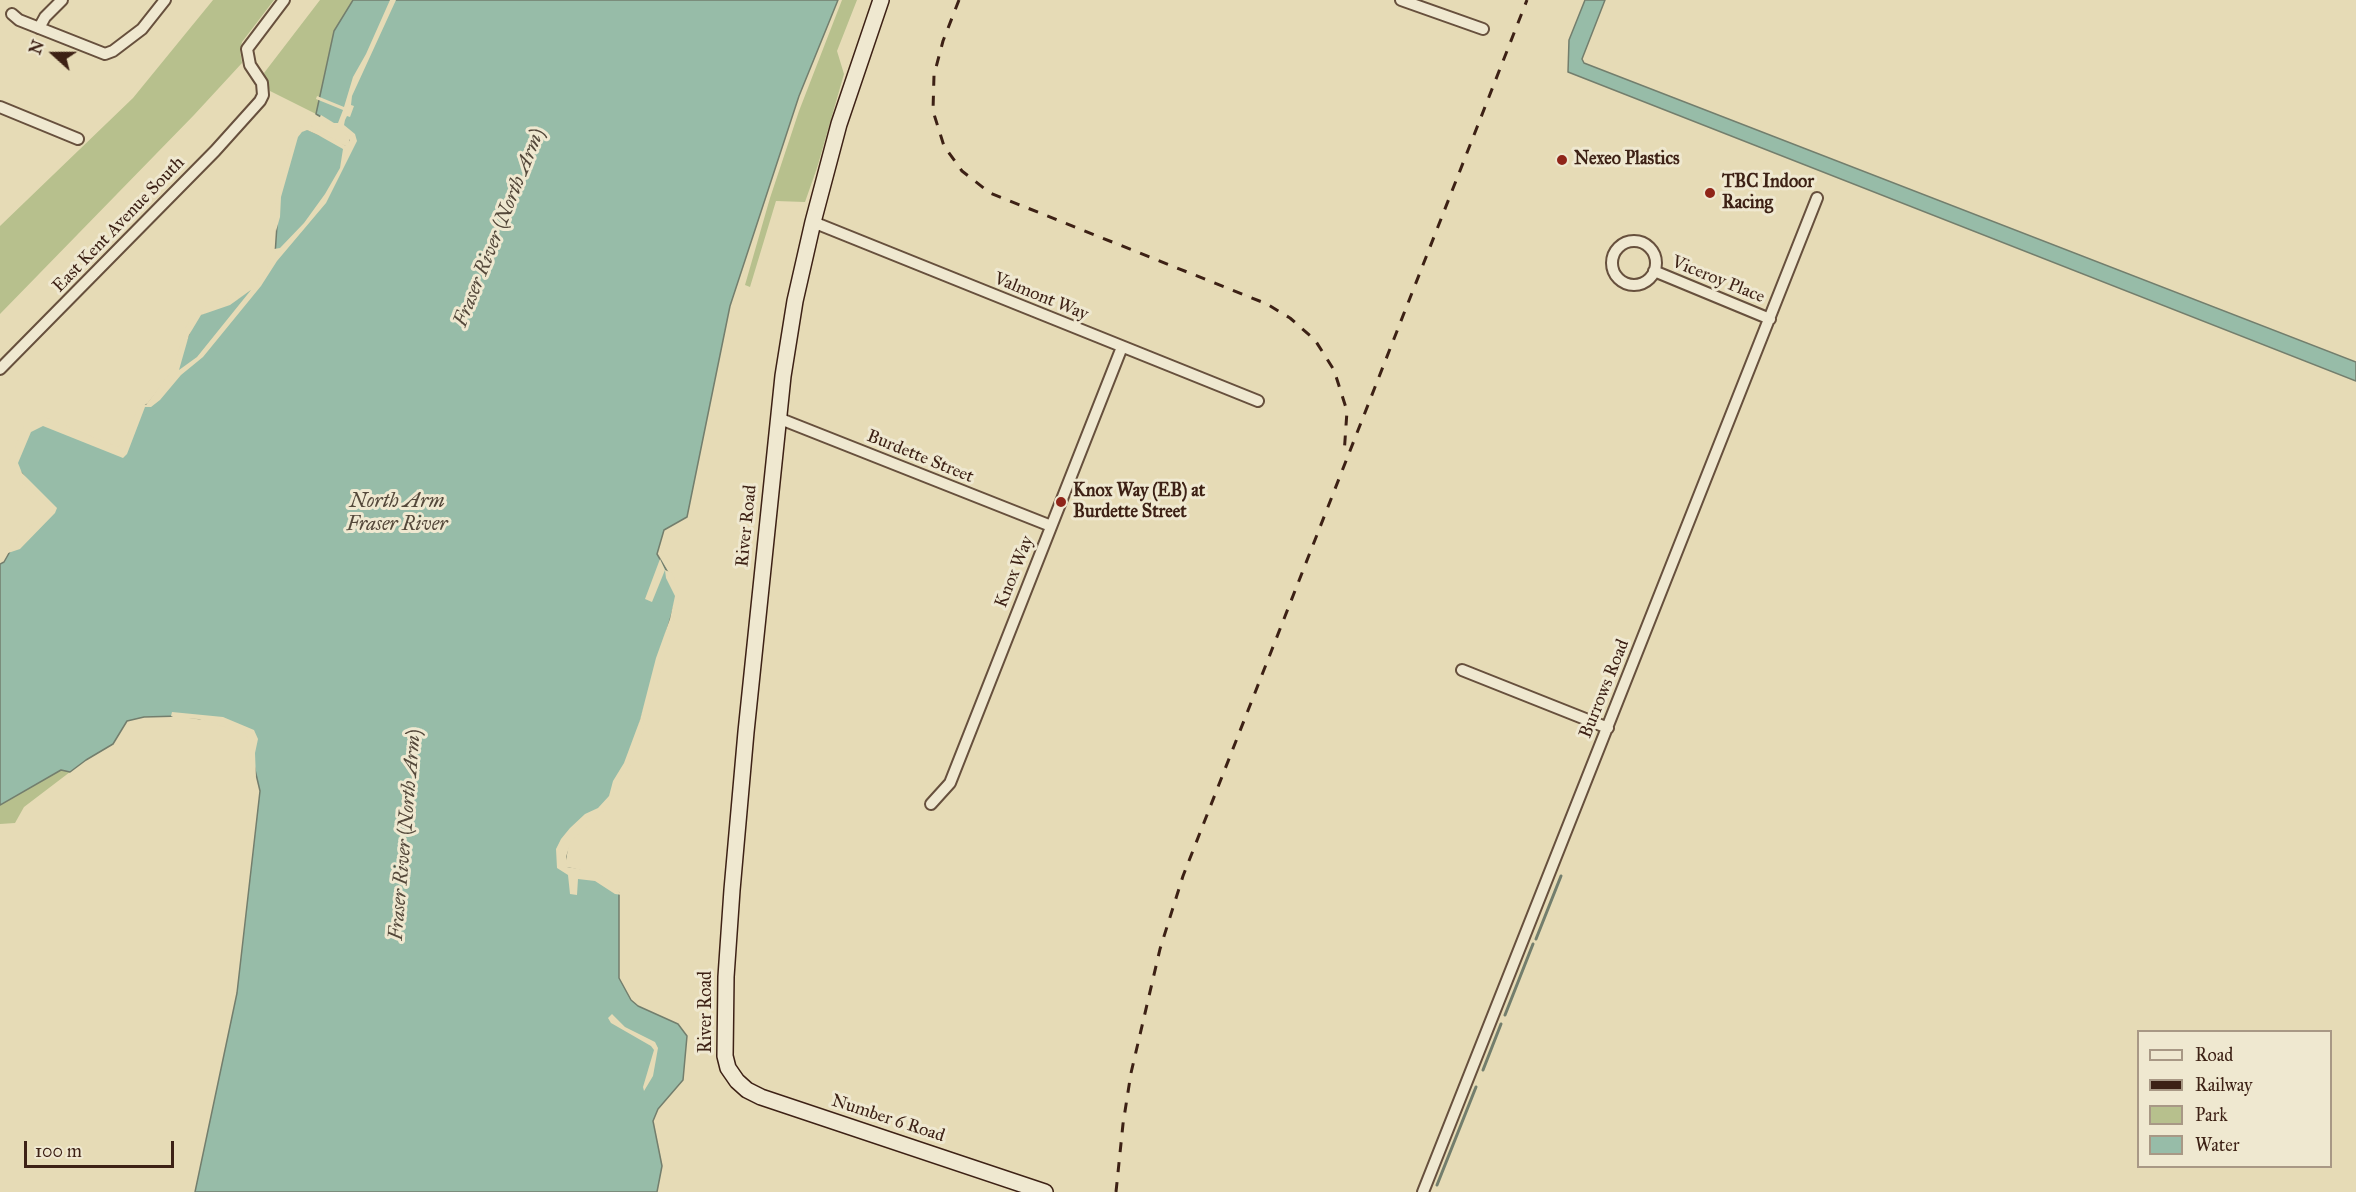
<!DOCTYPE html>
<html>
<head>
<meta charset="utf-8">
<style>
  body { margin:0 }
  #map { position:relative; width:2356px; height:1192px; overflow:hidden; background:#e6dbb6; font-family:"IM FELL Great Primer",serif }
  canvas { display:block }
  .legend { position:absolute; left:2137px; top:1030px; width:195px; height:138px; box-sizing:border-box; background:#efe8d0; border:2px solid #a89885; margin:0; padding:8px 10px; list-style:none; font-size:18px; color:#3d2115 }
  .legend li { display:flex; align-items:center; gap:12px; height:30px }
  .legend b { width:30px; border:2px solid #a89885 }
  .north { position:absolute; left:24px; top:24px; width:60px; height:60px; -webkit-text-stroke:4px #efe8d0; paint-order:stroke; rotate:291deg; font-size:16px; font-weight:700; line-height:24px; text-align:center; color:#3d2115 }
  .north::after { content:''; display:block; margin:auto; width:21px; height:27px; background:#3d2115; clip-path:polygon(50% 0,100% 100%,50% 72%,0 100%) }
  .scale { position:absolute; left:24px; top:1141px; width:150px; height:27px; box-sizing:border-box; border:3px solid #3d2115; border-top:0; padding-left:8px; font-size:18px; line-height:21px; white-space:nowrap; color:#3d2115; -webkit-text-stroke:4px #efe8d0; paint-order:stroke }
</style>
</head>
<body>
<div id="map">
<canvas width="2356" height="1192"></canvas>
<ul class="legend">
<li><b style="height:8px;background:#efe8d0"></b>Road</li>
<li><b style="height:8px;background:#3d2115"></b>Railway</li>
<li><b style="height:16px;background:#b7c08d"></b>Park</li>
<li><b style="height:16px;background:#97bca8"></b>Water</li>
</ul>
<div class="north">N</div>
<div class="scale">100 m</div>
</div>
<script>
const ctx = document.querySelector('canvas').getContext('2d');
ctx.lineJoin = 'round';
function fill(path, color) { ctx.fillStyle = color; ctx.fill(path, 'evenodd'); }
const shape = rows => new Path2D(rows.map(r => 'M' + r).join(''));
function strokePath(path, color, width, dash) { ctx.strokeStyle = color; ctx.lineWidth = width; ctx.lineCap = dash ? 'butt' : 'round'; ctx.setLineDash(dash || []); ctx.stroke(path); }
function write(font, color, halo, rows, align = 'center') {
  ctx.font = font + ' "IM FELL Great Primer",serif'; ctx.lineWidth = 6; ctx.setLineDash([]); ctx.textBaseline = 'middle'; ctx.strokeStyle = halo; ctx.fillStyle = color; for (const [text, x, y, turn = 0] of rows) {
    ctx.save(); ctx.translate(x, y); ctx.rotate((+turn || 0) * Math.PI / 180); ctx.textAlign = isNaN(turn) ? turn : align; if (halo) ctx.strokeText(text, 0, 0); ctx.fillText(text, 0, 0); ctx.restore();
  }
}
fill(shape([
  [213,0,274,0,242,42,240,50,242,63,194,115,0,314,0,226,133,98],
  [320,0,353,0,334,31,316,114,270,91,264,73],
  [842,0,857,0,837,51,844,74,817,168,805,202,776,201,750,287,745,285,770,198,799,111],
  [61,769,70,772,24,807,15,823,0,824,0,793]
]), '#b7c08d');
const water = shape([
  [353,0,838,0,799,96,730,306,687,517,664,530,657,554,674,583,677,596,628,765,607,802,569,839,564,867,595,874,619,893,619,978,631,1000,638,1006,678,1024,687,1036,683,1080,658,1109,653,1121,662,1166,657,1192,195,1192,237,993,260,791,251,753,251,737,246,730,217,721,180,716,144,717,127,721,113,744,86,760,70,772,61,770,0,805,0,564,4,562,13,546,44,518,44,502,12,461,27,426,41,419,118,450,126,445,141,408,148,404,174,371,196,316,238,298,254,287,267,273,275,255,279,195,296,136,305,128,348,148,352,135,316,114,334,31,353,0],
  [1585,0,1605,0,1582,59,1584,63,2356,362,2356,381,1568,72,1569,40,1585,0]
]);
fill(water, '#97bca8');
strokePath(water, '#737e6d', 1.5);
fill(shape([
  [390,0,396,0,352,96,351,105,354,106,350,117,347,116,345,120,344,125,355,134,357,141,326,203,277,261,261,286,203,357,181,375,160,400,151,407,145,407,127,454,123,458,43,426,31,432,18,463,22,473,57,508,55,513,20,549,5,554,11,544,41,516,41,503,14,477,9,462,25,424,42,416,118,447,124,443,138,407,143,404,146,405,172,370,186,327,193,314,207,306,234,298,257,281,267,269,274,249,280,248,304,223,325,194,340,168,343,149,318,135,307,130,302,132,298,137,281,197,280,217,276,231,274,218,277,194,294,134,303,126,310,125,346,146,350,140,350,137,319,119,321,115,334,123,338,123,343,110,316,99,317,96,344,107,353,77,366,54],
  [251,290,197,357,179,370,189,335,201,315,230,305],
  [660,559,665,570,672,573,678,586,679,602,648,717,630,767,602,813,571,841,566,857,567,867,597,872,607,878,622,895,615,894,595,881,578,879,577,895,570,894,568,875,557,868,556,849,561,839,570,828,585,814,598,808,609,796,613,781,624,763,640,720,656,658,670,619,675,596,666,578,665,570,652,602,645,599],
  [172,712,223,717,254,730,258,739,255,753,256,779,248,753,248,738,245,733,198,719,175,718,171,716],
  [612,1014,625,1027,655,1042,658,1048,653,1076,644,1091,643,1087,654,1050,651,1046,611,1023,608,1018]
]), '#e6dbb6');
strokePath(shape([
  [1536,939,1561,876],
  [1505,1015,1533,944],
  [1483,1070,1501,1024],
  [1437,1185,1476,1087]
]), '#737e6d', 3);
const street = shape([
  [1401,0,1483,29],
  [12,14,19,20,105,54,113,51,142,29,165,0],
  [39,28,45,17,62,0],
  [0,107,78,139],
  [813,222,1258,401],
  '1612 263a22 22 0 1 1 44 0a22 22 0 1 1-44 0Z',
  [1654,271,1770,319],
  [0,369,215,151,260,101,263,95,262,83,250,65,247,49,284,0],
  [778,418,1051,526],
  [1462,670,1608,728],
  [931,804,950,783,1122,347],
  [1423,1192,1817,198]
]);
const secondary = shape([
  [881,0,839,124,813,222,795,301,783,376,746,732,732,890,726,977,725,1056,728,1068,737,1081,747,1090,761,1097,1045,1192]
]);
strokePath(street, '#67503d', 14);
strokePath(secondary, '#3d2115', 18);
strokePath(street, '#efe8d0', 10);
strokePath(secondary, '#efe8d0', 15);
strokePath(shape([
  [959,0,943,41,934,75,933,111,944,146,962,171,990,193,1267,304,1290,318,1315,340,1334,370,1347,411,1344,455],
  [1116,1192,1123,1124,1131,1073,1160,949,1183,876,1527,0]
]), '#3d2115', 3, [10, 10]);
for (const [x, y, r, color] of [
  [1562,160,6,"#8f2418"],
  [1710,193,6,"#8f2418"],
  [1061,502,6,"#8f2418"]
]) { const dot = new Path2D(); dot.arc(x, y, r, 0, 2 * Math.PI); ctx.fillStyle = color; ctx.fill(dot); strokePath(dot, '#efe8d0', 2); }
write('bold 18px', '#3d2115', '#efe8d0', [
  ["Nexeo Plastics",1574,160],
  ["TBC Indoor",1722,183],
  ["Racing",1722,204],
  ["Knox Way (EB) at",1073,492],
  ["Burdette Street",1073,513]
], 'left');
write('18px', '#3d2115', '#efe8d0', [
  ["East Kent Avenue South",119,225,-46],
  ["Viceroy Place",1718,280,22],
  ["Valmont Way",1041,297,22],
  ["Burdette Street",920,457,22],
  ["River Road",747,526,-84],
  ["Knox Way",1015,572,-68],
  ["Burrows Road",1605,689,-68],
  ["River Road",707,1012,-90],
  ["Number 6 Road",888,1119,18]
]);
write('italic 20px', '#54483a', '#efe8d0', [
  ["Fraser River (North Arm)",500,228,-68],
  ["North Arm",397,502],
  ["Fraser River",397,525],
  ["Fraser River (North Arm)",406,835,-85]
]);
</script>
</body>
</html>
